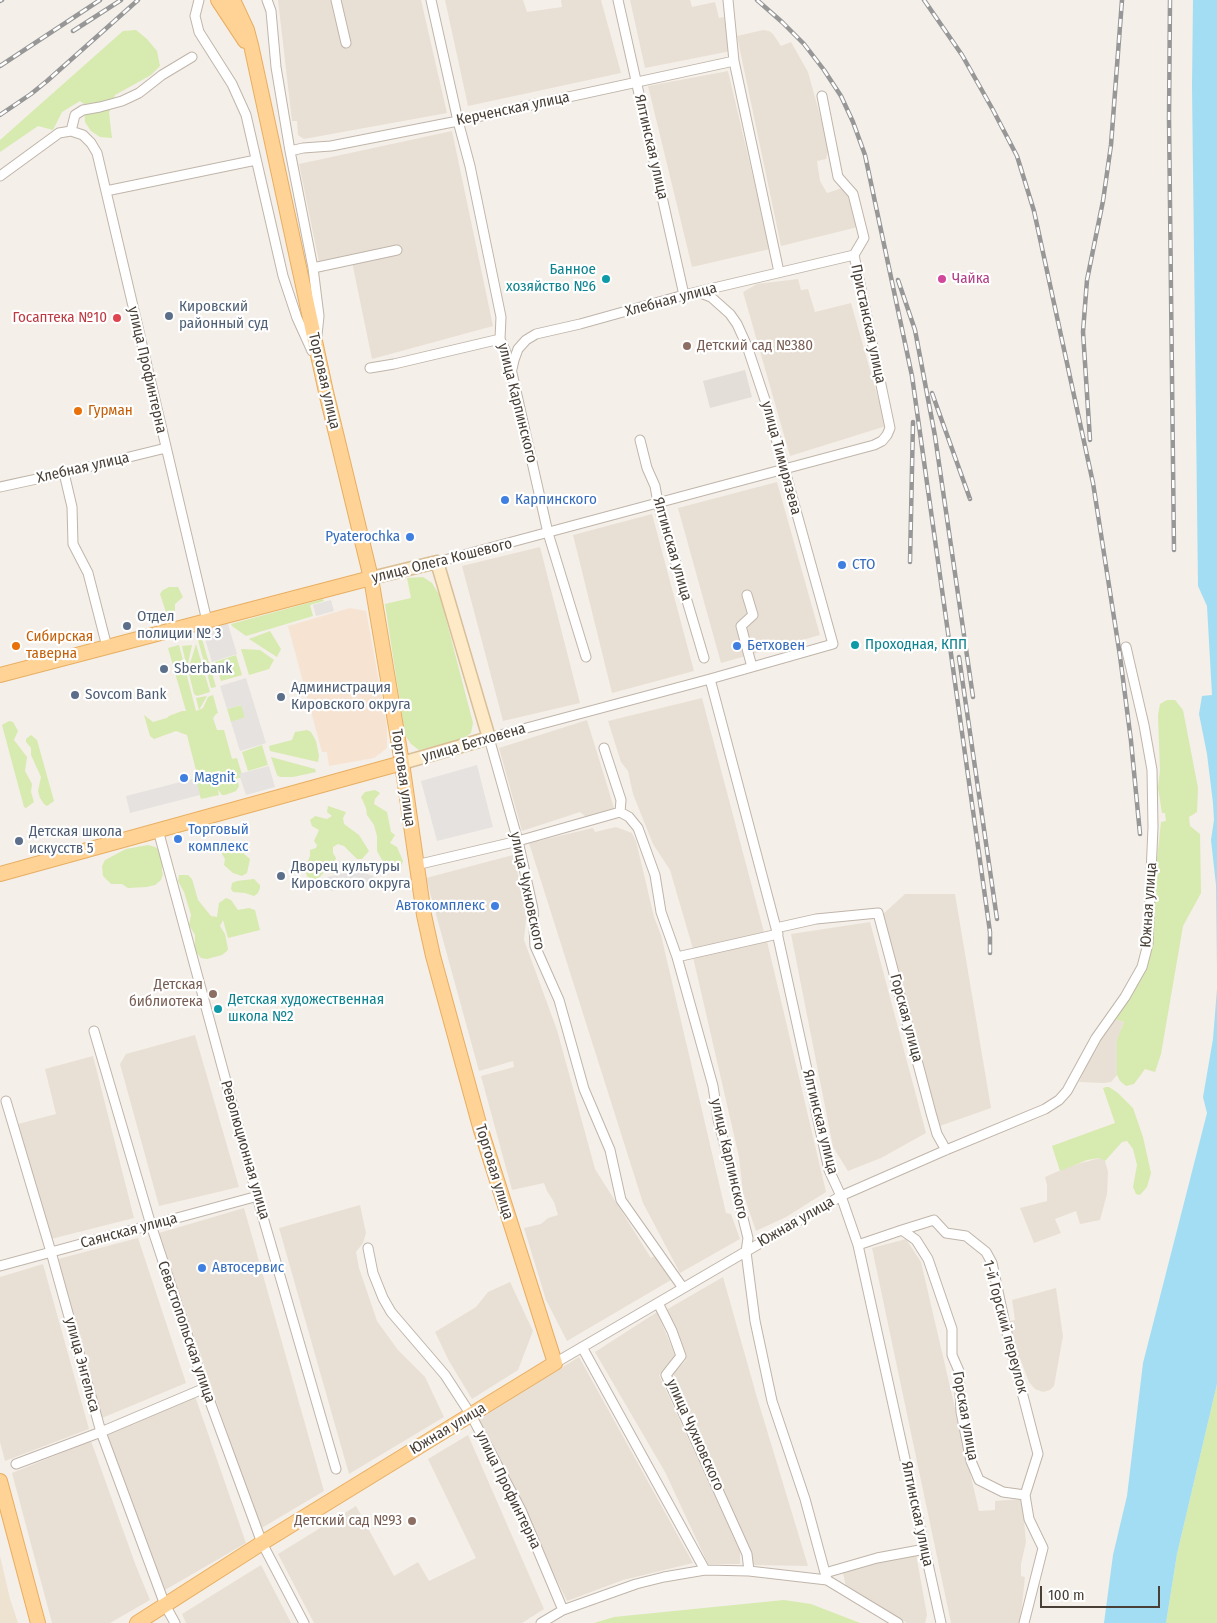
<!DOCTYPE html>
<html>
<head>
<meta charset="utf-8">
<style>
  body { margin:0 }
  #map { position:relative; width:1217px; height:1623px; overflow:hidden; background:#f4efe8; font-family:"Fira Sans Condensed",sans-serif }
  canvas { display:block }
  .scale { position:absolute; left:1040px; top:1586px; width:120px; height:22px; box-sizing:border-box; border:2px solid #483f36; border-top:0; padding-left:6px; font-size:15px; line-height:18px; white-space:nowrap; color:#483f36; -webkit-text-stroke:4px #fff; paint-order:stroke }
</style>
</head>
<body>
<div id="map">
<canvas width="1217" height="1623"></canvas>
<div class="scale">100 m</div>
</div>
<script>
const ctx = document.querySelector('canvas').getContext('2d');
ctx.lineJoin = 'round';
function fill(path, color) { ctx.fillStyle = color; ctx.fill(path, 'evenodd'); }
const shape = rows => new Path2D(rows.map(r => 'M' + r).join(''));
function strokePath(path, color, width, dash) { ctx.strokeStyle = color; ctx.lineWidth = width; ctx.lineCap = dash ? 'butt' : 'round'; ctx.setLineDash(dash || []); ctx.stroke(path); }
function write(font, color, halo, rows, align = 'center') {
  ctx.font = font + ' "Fira Sans Condensed",sans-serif'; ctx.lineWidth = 4.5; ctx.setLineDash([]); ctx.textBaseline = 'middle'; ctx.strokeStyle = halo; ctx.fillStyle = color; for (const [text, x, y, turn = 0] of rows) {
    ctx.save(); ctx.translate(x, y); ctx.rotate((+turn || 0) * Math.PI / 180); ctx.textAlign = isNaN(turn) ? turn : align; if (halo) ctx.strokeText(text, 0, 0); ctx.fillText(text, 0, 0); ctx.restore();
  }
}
fill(shape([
  [278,0,421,0,447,113,304,139,298,135,297,121,292,121],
  [445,0,523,0,527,12,562,7,561,0,601,0,621,73,468,106],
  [630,0,690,0,692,7,715,2,719,18,724,17,731,51,645,68],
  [763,30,769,31,773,34,781,46,791,42,808,72,829,148,826,159,817,161,820,181,827,193,842,188,847,193,858,227,781,246,737,36],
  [728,71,770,249,692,267,648,86],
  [452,131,493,326,372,359,352,262,319,262,299,164],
  [798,279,801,290,808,289,815,312,851,303,886,426,790,456,743,292,757,284],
  [777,482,820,635,721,663,678,508],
  [652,514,694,671,612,693,573,535],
  [540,547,580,703,503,721,462,566],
  [702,698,764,932,693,949,670,870,653,844,633,794,628,771,621,762,608,721],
  [587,720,614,808,586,817,580,812,522,831,499,748],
  [616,827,632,833,636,841,654,917,661,935,726,1213,731,1214,740,1239,680,1273,643,1203,529,843,593,828,595,832],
  [513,855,527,910,524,940,557,1030,595,1169,651,1258,656,1255,671,1280,567,1341,546,1300,524,1228,541,1224,548,1218,558,1215,554,1202,547,1191,544,1183,512,1190,481,1076,514,1067,513,1061,479,1071,426,878],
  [905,894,955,894,991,1108,937,1127,881,916],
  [870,922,926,1133,881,1158,848,1171,833,1147,791,934],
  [767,941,826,1192,786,1217,756,1231,743,1193,739,1157,693,957],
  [1115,1019,1124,1022,1121,1029,1117,1075,1111,1082,1104,1083,1079,1082,1095,1046],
  [195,1035,239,1187,159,1206,120,1064,126,1054],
  [93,1056,134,1218,51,1239,18,1124,56,1114,45,1069],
  [1100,1158,1105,1161,1108,1172,1107,1194,1100,1220,1080,1224,1076,1211,1055,1219,1061,1233,1034,1243,1020,1208,1047,1201,1047,1185,1045,1177,1070,1166],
  [360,1205,366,1233,363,1243,356,1252,359,1268,377,1321,398,1350,425,1377,444,1417,349,1474,279,1228],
  [244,1208,324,1491,260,1529,159,1233],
  [138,1238,186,1383,102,1418,58,1259],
  [906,1239,921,1262,979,1511,995,1510,995,1501,1022,1499,1026,1542,1021,1564,1021,1576,1025,1577,1020,1623,951,1623,872,1248],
  [43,1264,89,1429,5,1461,0,1442,0,1277],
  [723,1277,756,1394,808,1566,753,1565,728,1499,673,1374,686,1360,675,1328,666,1310],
  [510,1282,533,1331,518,1370,472,1399,449,1361,435,1332,476,1307,488,1292],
  [1056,1288,1063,1336,1054,1386,1050,1390,1043,1392,1035,1389,1029,1382,1012,1338,1009,1321,1015,1320,1012,1300],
  [657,1312,675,1355,659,1375,740,1551,740,1564,708,1564,665,1472,595,1352],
  [579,1357,693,1563,623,1580,567,1601,477,1419],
  [195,1396,246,1543,165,1590,107,1434],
  [468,1435,544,1609,522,1623,314,1623,278,1554,356,1506,394,1576,418,1562,429,1581,476,1558,428,1459],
  [91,1441,136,1566,150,1600,110,1623,52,1623,12,1473],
  [916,1554,927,1615,925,1623,907,1623,846,1587,843,1573,880,1560],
  [261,1565,291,1623,186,1623,182,1614]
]), '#e9e0d5');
fill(shape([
  [350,608,366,611,387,726,387,748,374,758,329,766,327,752,322,752,288,626]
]), '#f7e3d2');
fill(shape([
  [745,370,752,397,710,408,703,381]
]), '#e4ded9');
fill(shape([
  [0,1556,10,1599,18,1623,0,1623]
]), '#eee2d1');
fill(shape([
  [136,30,147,39,157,51,160,66,151,75,115,95,109,113,112,138,100,137,91,131,85,122,84,104,80,101,62,112,53,130,38,126,0,152,0,140,123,31],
  [423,577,432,583,440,596,473,723,471,733,463,739,419,750,411,744,405,735,385,604,411,598,407,578],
  [169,587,178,587,183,597,175,604,175,617,170,618,167,615,160,594,163,590],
  [323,599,324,601,310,605,313,616,246,636,232,626,231,624],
  [270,631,281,649,277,657,249,639],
  [202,639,216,687,211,688,198,640],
  [196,644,210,692,197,696,194,694,188,670],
  [179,645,196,711,199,710,196,698,207,696,199,710,203,708,208,697,213,695,218,713,216,714,213,718,217,730,224,730,232,759,237,758,244,781,241,778,237,778,239,786,236,791,225,795,222,795,218,790,219,795,201,799,196,783,199,782,187,735,176,731,154,739,150,736,144,715,153,722,167,718,169,716,182,711,186,711,168,648],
  [192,645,187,668,182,646],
  [241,649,260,650,274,660,269,669,249,675],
  [236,655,242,675,221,681,215,662],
  [1167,700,1175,700,1183,710,1198,788,1197,812,1189,817,1190,826,1200,834,1201,893,1183,926,1161,1054,1155,1072,1145,1069,1134,1084,1126,1086,1120,1081,1117,1075,1117,1040,1124,1022,1115,1019,1146,965,1161,822,1166,821,1165,813,1162,813,1158,788,1160,771,1158,715,1160,704],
  [242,705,245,718,231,722,227,709],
  [9,721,13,722,18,731,14,740,27,757,25,771,32,784,31,792,34,802,26,808,24,807,2,725],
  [307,730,311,732,316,741,319,756,318,762,270,751,269,746,292,740,295,732],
  [31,735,37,740,54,801,47,806,44,804,40,798,38,791,41,777,31,755,31,748,26,742,26,739],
  [262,745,268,765,248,771,242,752],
  [271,757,315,769,316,772,293,777,280,777,277,775],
  [375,790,380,793,375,799,374,804,387,812,391,832,395,835,390,843,397,847,403,861,401,866,396,869,390,868,382,860,377,851,377,836,374,825,367,815,366,808,361,797,365,792],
  [328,806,346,812,343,818,344,824,359,835,369,851,362,859,357,859,344,846,338,844,333,847,333,853,336,858,335,861,340,872,331,874,331,867,329,866,319,878,312,880,307,876,305,869,310,856,310,850,316,848,317,845,314,841,319,830,312,826,310,820,315,816,327,819,332,816,327,812],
  [226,843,242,849,244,854,250,859,247,873,242,876,233,873,224,865,225,859,221,852,221,846],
  [148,845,155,847,163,852,162,871,163,874,161,880,155,885,147,887,128,888,122,884,111,884,103,876,102,866,105,860,126,849],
  [179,875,188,875,192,879,198,900,211,916,217,917,219,903,226,898,231,900,238,910,249,908,255,910,260,930,228,938,223,920,220,926,225,934,228,949,227,951,222,955,207,959,201,958,195,951,195,935,189,925,191,915,184,892,178,881],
  [254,879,260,885,260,888,258,893,254,896,245,893,233,892,231,889,232,883,237,881],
  [1106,1087,1109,1087,1118,1093,1133,1108,1143,1137,1151,1173,1147,1187,1140,1195,1136,1194,1133,1187,1137,1165,1133,1149,1127,1141,1122,1142,1105,1161,1099,1158,1087,1160,1060,1171,1052,1146,1115,1123,1103,1088],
  [1217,1384,1217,1623,1166,1623,1177,1554],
  [784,1600,811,1604,860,1623,594,1623,614,1617]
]), '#d7eaaf');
fill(shape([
  [331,600,334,611,316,616,313,605],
  [227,621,237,654,212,662,202,629],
  [246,678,266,743,240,751,231,722,245,717,241,705,227,709,220,686],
  [477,765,493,827,437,841,421,781],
  [269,766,275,787,246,795,239,774],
  [196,778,200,795,130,813,126,796],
  [357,870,373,876,374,880,331,891,327,877]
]), '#e5e2e0');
fill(shape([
  [1193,0,1217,0,1217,971,1216,885,1211,840,1214,820,1213,803,1207,754,1199,714,1202,696,1212,695,1207,606,1198,586,1192,86],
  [1217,989,1217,1384,1177,1554,1166,1623,1104,1623,1113,1555,1127,1496,1143,1363,1207,1113,1203,1097,1213,1039]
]), '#a2ddf3');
const street = shape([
  [199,0,195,16,199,32,232,84,246,115,283,276,297,318,312,351],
  [267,0,271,11,276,67,290,151,313,268,319,316,317,335],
  [336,0,346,43],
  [431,0,458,121,470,166,501,317,500,339,505,350,512,373,548,533,586,657],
  [618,0,684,295],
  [728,0,734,61,779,272],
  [71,131,75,115,83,110,100,107,122,101,139,93,162,75,192,57],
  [290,151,303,148,331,146,458,121,734,61],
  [0,176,59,133,71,131,83,135,91,143,97,153,207,621],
  [106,191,256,160],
  [313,268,397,250],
  [370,368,394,364,500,339],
  [512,369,514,360,518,349,526,340,536,334,580,324,684,295,854,255],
  [640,440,647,468,655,486,658,503,704,658],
  [64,473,72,507,73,544,88,573,107,647],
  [0,487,64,473,166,448],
  [437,562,874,445,882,441,887,435,890,428,854,255,864,238,853,194,838,177,822,96],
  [747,595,753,615,741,626,752,667],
  [710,679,776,928,829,1170,841,1196,858,1245,941,1623],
  [604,748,621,800,620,812,629,817,638,828,655,875,661,912,677,957,713,1086,718,1119,748,1238,746,1252,755,1321,772,1401,805,1499,827,1580],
  [158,830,262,1214,336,1469],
  [416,865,518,841,620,812],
  [776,928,816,919,878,913,931,1113,937,1134,946,1150],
  [677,957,778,934],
  [94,1031,151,1225,205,1388,262,1543,304,1623],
  [6,1101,51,1252,101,1432,165,1605,175,1623],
  [902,1230,934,1220,946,1233,966,1236,986,1252,992,1263,1008,1338,1038,1454,1025,1495],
  [858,1245,902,1230,916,1240,928,1259,952,1329,952,1355,959,1371,961,1412,971,1461,979,1480,1003,1492,1025,1495,1029,1519,1043,1548,1024,1623],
  [368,1248,373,1273,383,1298,391,1312,445,1375,471,1415,521,1510,563,1610],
  [0,1266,258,1196],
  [683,1288,621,1200,610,1150,584,1089,559,1000,535,946,533,909,518,841,489,738,710,679,833,644,767,406,747,346,737,324,730,314,711,297,698,292],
  [658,1303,672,1331,681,1356,666,1375,747,1554,749,1571],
  [582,1347,705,1570],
  [555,1363,841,1196,946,1150,1045,1109,1059,1100,1067,1091,1096,1038,1125,997,1142,967,1148,944,1153,827,1152,770,1144,725,1126,647],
  [16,1464,101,1432,205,1388],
  [825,1573,877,1558,925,1549],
  [541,1623,563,1610,636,1584,664,1577,705,1570,749,1571,827,1580,898,1623]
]);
const secondary = shape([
  [371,578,437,562,489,738,402,763]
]);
const primary = shape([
  [218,0,245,41],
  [0,675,371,578],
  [0,874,402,763],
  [0,1481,38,1623],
  [137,1623,262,1543,555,1363,480,1127,433,956,424,915,402,763,371,578,326,392,251,45,247,30,233,0]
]);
strokePath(street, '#c0b5aa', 11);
strokePath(secondary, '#d9bf98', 15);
strokePath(primary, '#e8ae61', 16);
strokePath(street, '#fff', 9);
strokePath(secondary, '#ffeac7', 12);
strokePath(primary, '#ffd396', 14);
const rail = shape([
  [757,0,782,22,804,44,824,70,841,96,853,122,865,155,912,376,990,932,990,953],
  [924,0,962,55,993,110,1017,156,1034,211,1093,483,1120,656,1131,741,1140,834],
  [1170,0,1169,118,1174,550],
  [0,1,2,0],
  [73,31,121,0],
  [0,66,100,0],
  [0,115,31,94,47,81,138,0],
  [898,280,915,330,935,436,973,697],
  [932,393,970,499],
  [1090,440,1083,332,1087,280,1103,201,1111,145,1122,0],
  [910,562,913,422],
  [959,657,997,919]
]);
strokePath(rail, '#979797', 4.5);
strokePath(rail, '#fff', 2.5, [8]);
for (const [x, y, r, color] of [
  [606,279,5,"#0f9aa8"],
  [942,279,5,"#d1479c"],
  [169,316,5,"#5c6f8a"],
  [117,318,5,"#e0444e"],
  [687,346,5,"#8d6e63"],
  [78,411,5,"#e8710a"],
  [505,500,5,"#3f7fe0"],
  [410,537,5,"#3f7fe0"],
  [842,565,5,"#3f7fe0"],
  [127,626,5,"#5c6f8a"],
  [855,645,5,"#0f9aa8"],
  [16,646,5,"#e8710a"],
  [737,646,5,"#3f7fe0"],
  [164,669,5,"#5c6f8a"],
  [75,695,5,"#5c6f8a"],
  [281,697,5,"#5c6f8a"],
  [184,778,5,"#3f7fe0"],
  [178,839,5,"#3f7fe0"],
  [19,841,5,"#5c6f8a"],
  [281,876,5,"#5c6f8a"],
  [495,906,5,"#3f7fe0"],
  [213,994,5,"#8d6e63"],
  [218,1009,5,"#0f9aa8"],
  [202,1268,5,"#3f7fe0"],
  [412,1521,5,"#8d6e63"]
]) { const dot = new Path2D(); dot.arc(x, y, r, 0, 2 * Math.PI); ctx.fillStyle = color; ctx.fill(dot); strokePath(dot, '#fff', 2); }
write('15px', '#483f36', '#fff', [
  ["Керченская улица",513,109,-12],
  ["Ялтинская улица",651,147,77],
  ["Хлебная улица",671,300,-15],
  ["Пристанская улица",868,324,78],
  ["улица Профинтерна",147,370,77],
  ["Торговая улица",324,381,77],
  ["улица Карпинского",517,403,76],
  ["улица Тимирязева",781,458,75],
  ["Хлебная улица",83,468,-13],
  ["Ялтинская улица",672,549,74],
  ["улица Олега Кошевого",442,561,-14],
  ["улица Бетховена",474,743,-16],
  ["Торговая улица",403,778,82],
  ["улица Чухновского",527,891,78],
  ["Южная улица",1149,905,-86],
  ["Горская улица",906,1018,75],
  ["Ялтинская улица",820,1122,76],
  ["Революционная улица",245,1150,74],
  ["улица Карпинского",729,1159,77],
  ["Торговая улица",494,1172,73],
  ["Южная улица",796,1222,-30],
  ["Саянская улица",129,1231,-15],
  ["1-й Горский переулок",1005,1327,75],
  ["Севастопольская улица",186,1332,71],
  ["улица Энгельса",82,1365,75],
  ["Горская улица",965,1416,80],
  ["Южная улица",448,1429,-31],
  ["улица Чухновского",695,1435,66],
  ["улица Профинтерна",508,1490,64],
  ["Ялтинская улица",917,1514,78]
]);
write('15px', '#0d838f', '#fff', [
  ["Банное",596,270,"right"],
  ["хозяйство №6",596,287,"right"],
  ["Проходная, КПП",865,645],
  ["Детская художественная",228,1000],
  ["школа №2",228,1017]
], 'left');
write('15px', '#b23c85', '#fff', [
  ["Чайка",952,279]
], 'left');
write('15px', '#4e5e75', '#fff', [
  ["Кировский",179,307],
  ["районный суд",179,324],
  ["Отдел",137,617],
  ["полиции № 3",137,634],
  ["Sberbank",174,669],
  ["Администрация",291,688],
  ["Кировского округа",291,705],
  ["Sovcom Bank",85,695],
  ["Детская школа",29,832],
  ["искусств 5",29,849],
  ["Дворец культуры",291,867],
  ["Кировского округа",291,884]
], 'left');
write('15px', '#be3a42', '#fff', [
  ["Госаптека №10",107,318]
], 'right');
write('15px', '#785e54', '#fff', [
  ["Детский сад №380",697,346,"left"],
  ["Детская",203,985],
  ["библиотека",203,1002],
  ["Детский сад №93",402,1521]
], 'right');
write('15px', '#c56008', '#fff', [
  ["Гурман",88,411],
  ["Сибирская",26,637],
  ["таверна",26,654]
], 'left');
write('15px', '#366cbe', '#fff', [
  ["Карпинского",515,500],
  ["Pyaterochka",400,537,"right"],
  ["СТО",852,565],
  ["Бетховен",747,646],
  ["Magnit",194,778],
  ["Торговый",188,830],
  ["комплекс",188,847],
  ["Автокомплекс",485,906,"right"],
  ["Автосервис",212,1268]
], 'left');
</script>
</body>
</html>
